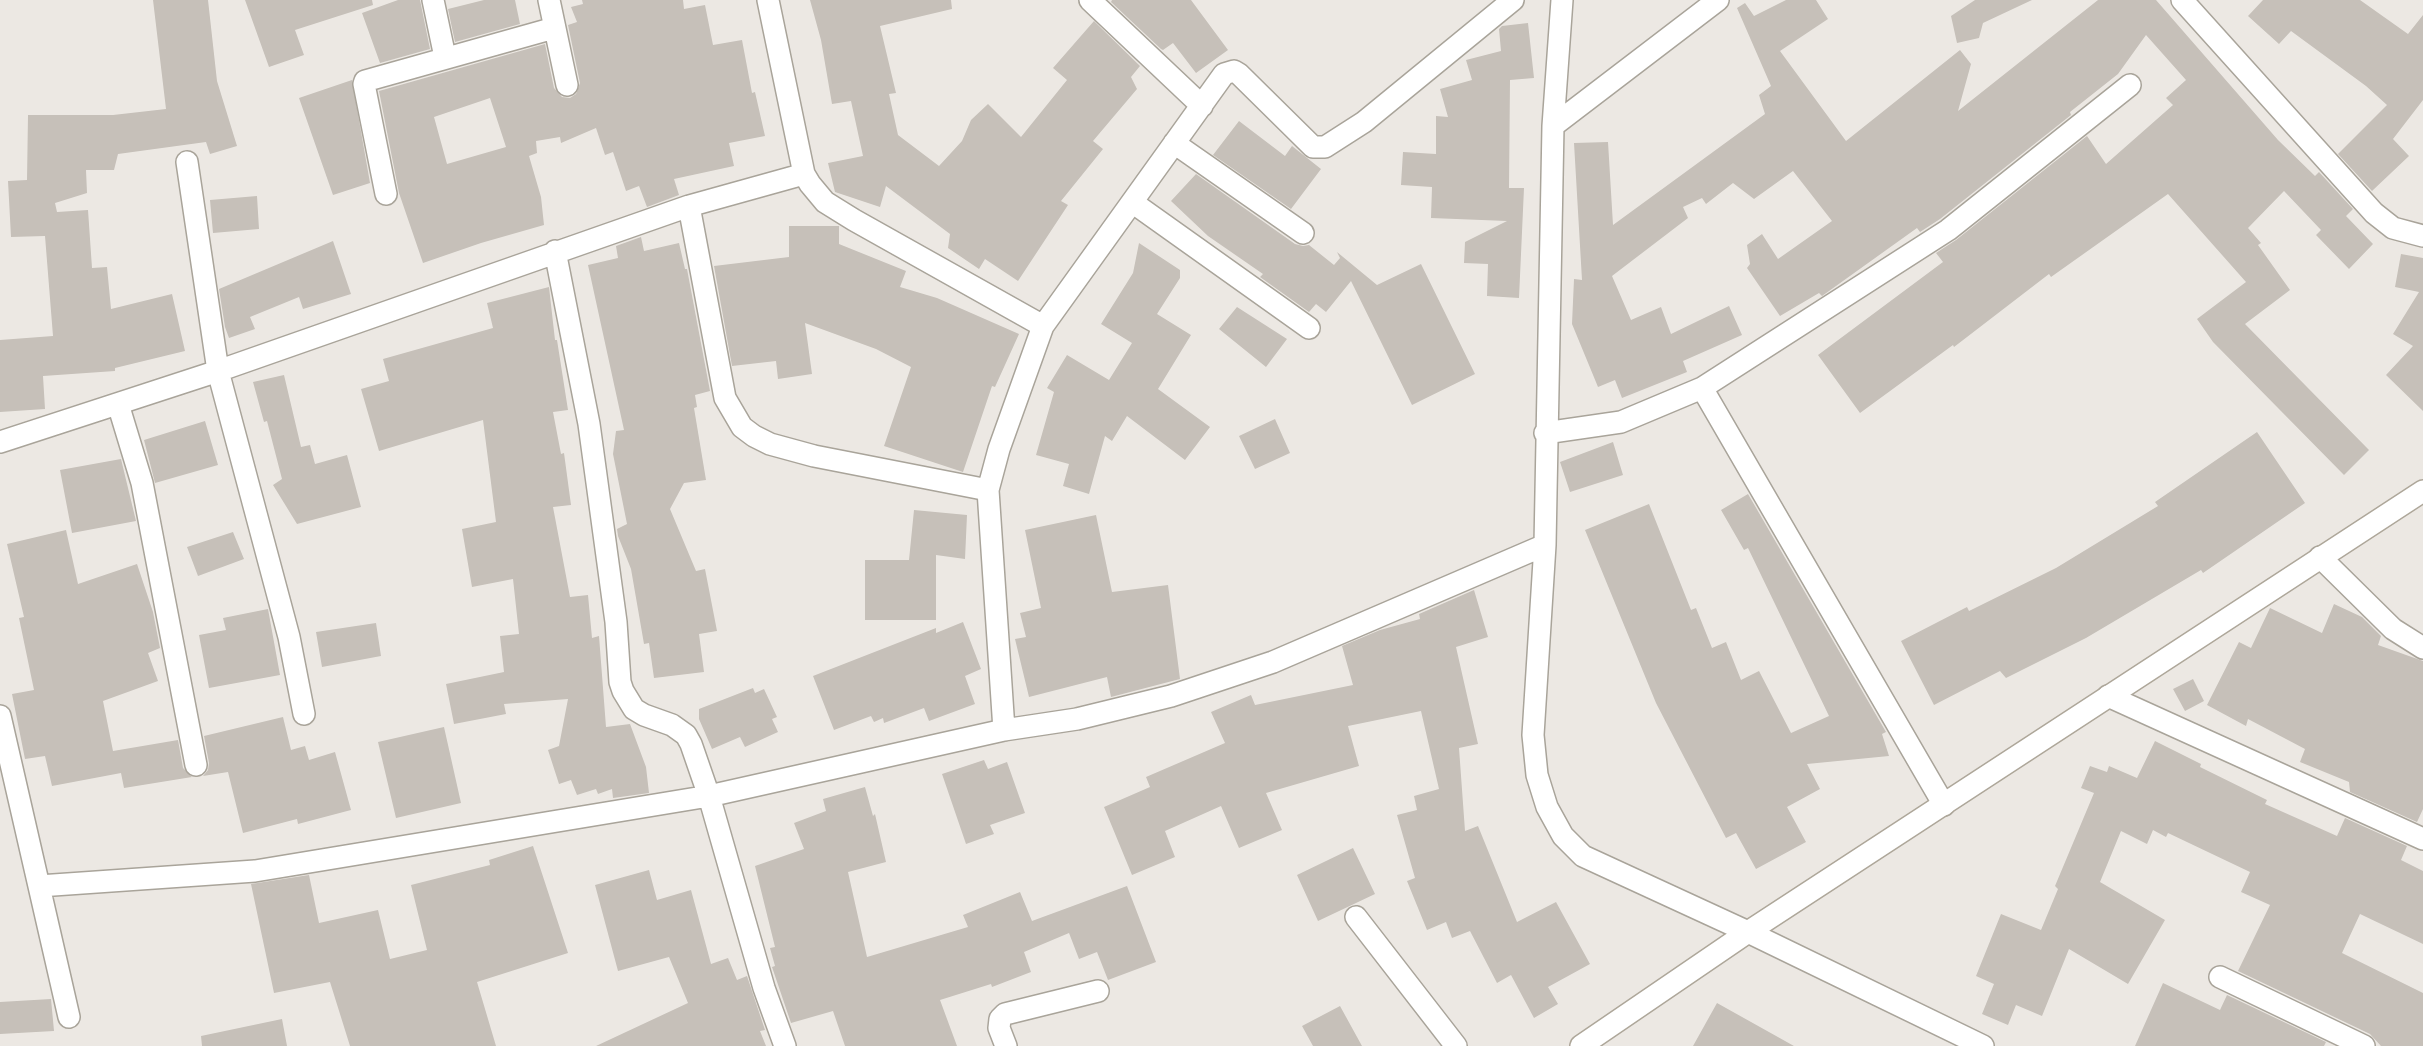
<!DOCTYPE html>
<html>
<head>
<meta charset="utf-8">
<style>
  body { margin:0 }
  canvas { display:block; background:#ece8e3 }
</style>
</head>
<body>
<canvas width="2423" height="1046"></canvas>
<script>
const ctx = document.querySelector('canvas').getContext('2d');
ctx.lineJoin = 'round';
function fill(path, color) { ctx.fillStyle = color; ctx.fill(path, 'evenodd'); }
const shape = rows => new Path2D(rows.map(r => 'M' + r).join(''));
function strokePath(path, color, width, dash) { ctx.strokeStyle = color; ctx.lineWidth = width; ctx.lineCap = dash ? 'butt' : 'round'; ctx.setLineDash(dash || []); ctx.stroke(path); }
fill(shape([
  [153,0,208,0,217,81,237,146,210,154,206,142,118,154,114,170,86,170,87,193,55,203,57,212,88,210,92,268,107,267,111,309,172,294,185,351,115,368,115,371,43,376,45,409,0,412,0,340,53,336,45,236,11,237,8,181,27,180,28,115,113,115,166,109],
  [245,0,372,0,373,5,295,30,304,55,269,67],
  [398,0,420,0,430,49,380,63,362,13],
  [484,0,515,0,520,24,455,42,448,9],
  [582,0,683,0,684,9,705,5,713,45,742,40,752,93,755,92,765,136,729,143,734,166,674,179,679,195,647,207,639,186,626,191,613,152,605,155,596,128,561,143,560,137,536,141,537,153,529,156,541,197,544,225,481,243,423,263,399,193,379,91,545,44,554,88,562,97,570,98,576,94,580,83,568,25,577,22,571,7,583,4],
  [490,98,506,147,447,164,434,117],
  [810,0,951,0,952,9,880,26,896,93,889,94,898,135,939,166,962,141,971,120,988,104,1021,137,1067,80,1053,68,1094,21,1140,66,1131,77,1137,89,1093,141,1103,149,1061,201,1068,205,1018,281,985,259,979,269,948,248,950,234,886,186,880,207,835,192,828,163,863,156,851,101,832,104,821,40],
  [1112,0,1191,0,1228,50,1196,73,1173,43,1163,50,1161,49,1111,2],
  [1786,0,1816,0,1828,19,1780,51,1846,141,1960,50,1971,64,1958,111,2098,0,2156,0,2278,140,2315,176,2319,172,2353,209,2346,216,2373,244,2349,269,2316,235,2321,230,2284,191,2248,228,2261,243,2258,245,2290,290,2245,324,2369,450,2344,475,2213,342,2197,319,2246,282,2168,194,2051,277,2049,274,1954,347,1953,345,1860,413,1818,355,1943,262,1936,253,1956,240,2087,136,2106,164,2173,105,2166,98,2186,80,2146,35,2118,74,2070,112,2071,115,1940,219,1920,232,1917,228,1836,286,1822,296,1819,293,1780,316,1747,268,1750,264,1747,245,1762,234,1778,259,1832,221,1793,171,1754,199,1733,183,1706,204,1702,198,1683,207,1688,218,1612,276,1631,320,1661,307,1671,334,1729,306,1742,335,1683,361,1687,372,1622,398,1615,380,1598,387,1572,324,1574,279,1582,280,1574,143,1608,142,1613,225,1765,114,1759,95,1771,86,1737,8,1745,3,1754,16],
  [1975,0,2032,0,1983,23,1979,38,1957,43,1951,16],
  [2263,0,2360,0,2408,34,2423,15,2423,100,2393,139,2409,156,2372,191,2338,154,2387,105,2366,86,2291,31,2279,44,2248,16],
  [1528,23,1534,78,1510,80,1509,188,1524,188,1519,298,1487,296,1488,264,1464,263,1465,242,1507,221,1431,218,1432,187,1401,185,1403,152,1436,154,1436,116,1448,117,1440,89,1472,80,1466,60,1501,51,1499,29,1502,26],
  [352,80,370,183,333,195,299,98],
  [1239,121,1285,156,1292,146,1321,169,1291,209,1213,155],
  [1196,174,1295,244,1303,246,1309,245,1334,265,1340,258,1337,252,1377,285,1421,264,1475,374,1412,405,1351,281,1326,312,1316,304,1309,312,1260,277,1263,274,1208,236,1171,201],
  [257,196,259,229,213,233,210,200],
  [789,226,839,226,839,244,906,271,900,287,937,298,1019,334,995,387,992,386,963,472,884,446,911,367,876,349,805,323,812,374,778,379,776,361,732,366,714,266,789,257],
  [641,237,644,251,679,243,685,269,687,269,710,391,695,395,697,407,694,408,706,480,684,483,670,509,696,571,705,569,717,631,699,634,704,672,654,678,649,643,644,644,631,569,618,536,617,529,627,524,613,454,616,431,624,430,588,265,618,258,616,246],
  [333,241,351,294,303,309,299,297,250,317,255,329,229,338,225,327,219,289],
  [1139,243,1180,270,1180,278,1157,314,1191,335,1158,389,1210,427,1185,460,1127,416,1112,441,1105,436,1089,494,1063,486,1069,464,1036,455,1054,392,1047,388,1067,355,1109,380,1132,343,1101,324,1133,273],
  [2401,254,2423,258,2423,411,2386,375,2413,346,2393,334,2419,292,2395,287],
  [549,287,555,340,557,340,568,410,553,412,561,454,564,453,571,505,553,507,570,597,588,595,592,638,599,636,606,727,630,724,646,767,649,793,613,798,612,789,598,794,596,789,577,795,571,780,559,784,548,750,559,746,568,699,504,704,506,714,454,724,446,684,504,672,500,636,519,634,513,579,472,587,462,529,496,522,483,420,379,451,361,389,389,381,383,359,493,328,487,303],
  [1237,307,1287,339,1266,367,1219,329],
  [284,375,301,447,310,445,315,464,347,455,361,507,297,524,273,485,282,479,267,421,264,422,253,382],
  [1275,419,1290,453,1255,469,1239,436],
  [205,421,218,465,155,483,144,440],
  [2257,432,2305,503,2203,573,2201,570,2086,638,2006,678,2000,671,1934,705,1901,641,1967,607,1969,611,2056,568,2158,506,2155,502],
  [1613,442,1623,475,1570,492,1560,462],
  [121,459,136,521,72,533,60,470],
  [1748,494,1886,732,1882,734,1889,756,1807,764,1820,789,1787,807,1806,842,1756,869,1736,833,1726,838,1656,703,1585,530,1649,504,1691,610,1696,608,1712,648,1726,642,1741,680,1759,671,1791,733,1829,716,1748,548,1744,550,1721,510],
  [914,510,967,515,965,559,936,555,936,620,865,620,865,560,909,560],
  [1096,515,1112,592,1168,585,1180,679,1111,697,1107,677,1029,697,1015,639,1026,637,1020,613,1041,608,1025,530],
  [66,530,78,584,137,564,153,612,160,648,148,653,158,681,103,701,113,751,178,740,183,768,192,777,124,788,121,773,52,786,45,756,25,759,12,694,34,690,19,618,24,617,7,544],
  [233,532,244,559,198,576,187,547],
  [1474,590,1488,637,1456,647,1478,744,1459,748,1465,831,1478,826,1517,922,1556,902,1590,964,1548,987,1558,1004,1534,1018,1511,975,1497,983,1470,931,1452,938,1446,922,1427,930,1407,881,1415,878,1397,815,1417,810,1414,796,1439,789,1421,711,1348,726,1359,766,1266,793,1282,830,1239,848,1221,806,1165,831,1175,857,1132,875,1104,807,1150,787,1146,777,1225,743,1211,712,1251,695,1255,705,1353,685,1342,646,1380,630,1420,619,1419,614],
  [2334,604,2362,617,2381,636,2378,645,2423,661,2423,809,2417,822,2350,792,2349,782,2300,762,2305,749,2248,719,2246,726,2207,705,2239,642,2251,648,2270,608,2322,633],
  [268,609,280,675,209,688,199,635,226,630,223,618],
  [963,622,981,669,965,676,975,704,929,721,924,708,884,723,883,718,874,722,871,716,834,730,813,676,936,628,936,633],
  [376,623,381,656,322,667,316,632],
  [2193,679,2204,701,2185,711,2173,689],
  [753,688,755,693,764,689,777,717,772,719,778,732,745,747,740,737,712,749,699,719,699,709],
  [283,717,291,750,305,746,309,760,335,752,351,810,298,824,297,819,243,833,228,772,203,776,208,770,209,763,204,736],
  [444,727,461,803,396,818,378,742],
  [2155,741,2201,764,2200,767,2267,800,2265,804,2337,836,2345,818,2407,846,2401,860,2423,871,2423,944,2360,914,2342,953,2423,993,2423,1046,2381,1046,2370,1034,2238,971,2270,905,2241,892,2250,872,2168,833,2166,837,2153,830,2147,844,2121,831,2100,882,2165,920,2128,984,2069,949,2042,1016,2016,1005,2008,1025,1982,1014,1994,984,1976,976,2001,914,2041,930,2058,889,2055,886,2094,793,2081,788,2090,766,2107,772,2109,766,2137,778],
  [984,760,988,769,1007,762,1025,813,990,825,994,834,966,844,942,774],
  [865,787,873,816,875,814,886,862,848,872,867,957,968,927,963,915,1020,892,1032,921,1127,886,1156,962,1108,980,1097,952,1079,959,1069,933,1024,952,1031,972,992,987,991,984,940,1000,957,1046,845,1046,833,1011,791,1023,772,967,775,966,770,948,775,947,755,866,804,849,794,823,826,811,823,799],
  [533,846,568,953,477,982,496,1046,350,1046,330,982,274,993,251,884,309,875,319,923,378,910,390,959,427,950,411,885,490,865,489,860],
  [1353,848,1375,894,1318,921,1297,875],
  [649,870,657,900,691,890,711,964,728,958,737,980,747,976,765,1030,760,1031,766,1046,596,1046,688,1003,669,957,618,971,595,885],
  [2163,983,2220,1010,2227,995,2326,1042,2324,1046,2135,1046],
  [51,999,54,1031,0,1034,0,1002],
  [1717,1003,1794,1046,1693,1046],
  [1340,1006,1362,1046,1313,1046,1302,1026],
  [282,1019,287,1046,202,1046,201,1036]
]), '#c6c0b9');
const street = shape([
  [433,0,445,57],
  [549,0,567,85],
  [768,0,804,174,810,184,825,202,854,220,1043,326],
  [1090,0,1202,106],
  [1562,0,1553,126,1545,545,1533,735,1537,775,1547,807,1563,836,1583,856,1748,932,1983,1046],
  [2182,0,2374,213,2393,228,2423,236],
  [1553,126,1718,0],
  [1174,143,1303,233],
  [187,162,218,371,289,637,304,714],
  [386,194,364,84,365,81,554,28],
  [1132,202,1309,328],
  [689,206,725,398,742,427,754,436,770,444,814,456,988,490],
  [555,251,589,424,616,622,620,682,623,691,634,709,644,715,672,725,686,735,691,744,709,796,764,988,785,1046],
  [1702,388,1944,805],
  [118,404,142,483,196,765],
  [1545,433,1621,422,1702,388,1948,230,2130,85],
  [0,442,218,371,689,206,804,174],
  [2320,557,2393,629,2423,648],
  [2108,696,2423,839],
  [0,716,69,1017],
  [1004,730,988,490,999,449,1043,326,1224,74,1234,71,1239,74,1313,147,1325,147,1364,122,1513,0],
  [39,886,255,871,709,796,1004,730,1077,719,1171,696,1273,662,1545,545],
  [1356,917,1456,1046],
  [2220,977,2364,1046],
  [1006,1046,999,1028,1000,1019,1005,1014,1098,991]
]);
const secondary = shape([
  [1581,1046,1748,932,2423,491]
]);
strokePath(street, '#a9a49a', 24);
strokePath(secondary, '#aea79a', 24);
strokePath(street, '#fff', 21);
strokePath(secondary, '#fff', 21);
</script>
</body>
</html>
